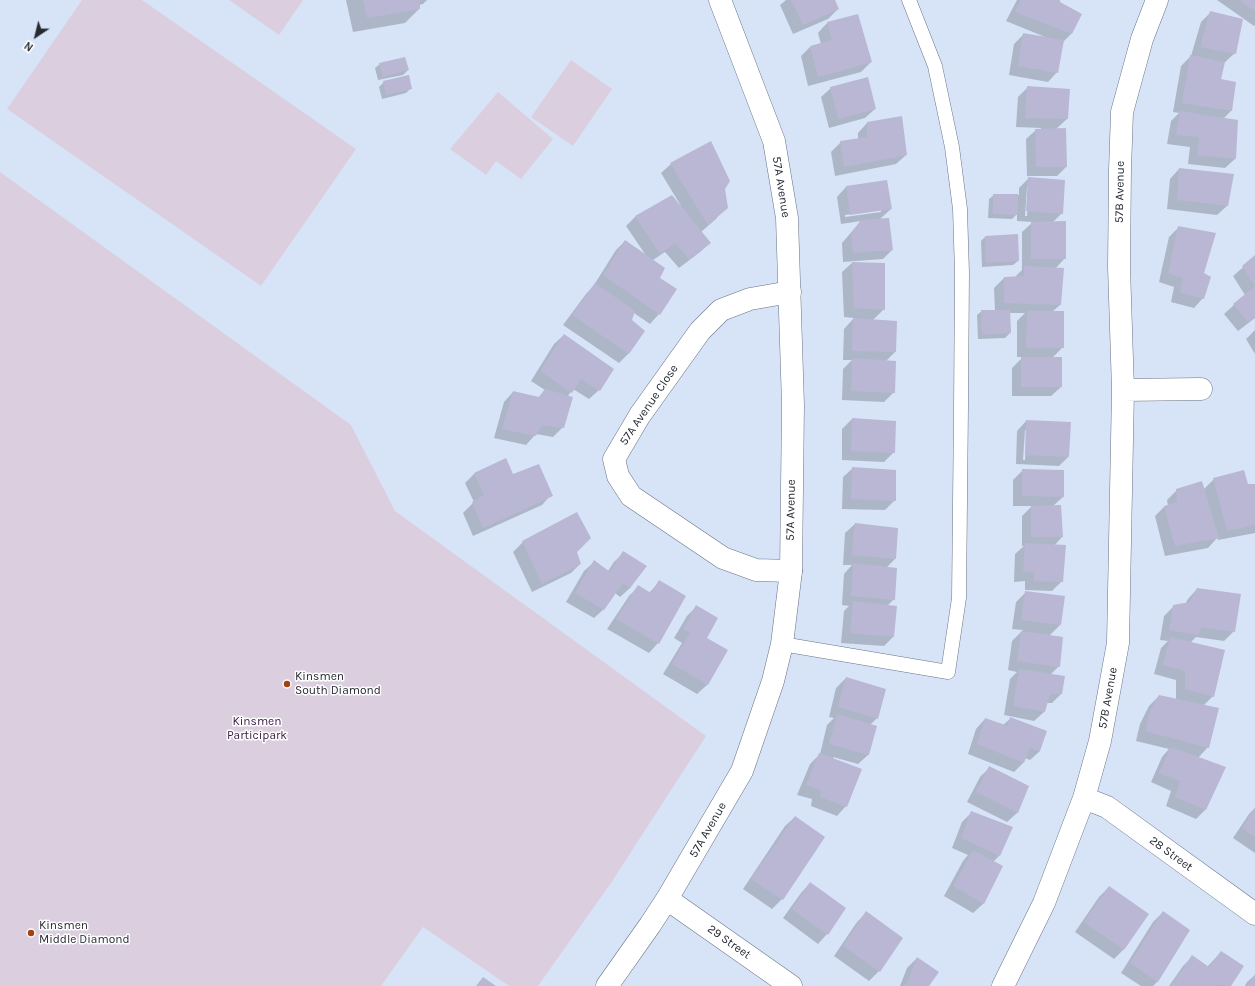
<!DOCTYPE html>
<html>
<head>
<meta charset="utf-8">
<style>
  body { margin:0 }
  #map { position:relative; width:1255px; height:986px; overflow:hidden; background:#d7e4f8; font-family:Karla,sans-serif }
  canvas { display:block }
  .north { position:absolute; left:16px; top:16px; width:40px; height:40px; -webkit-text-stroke:3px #fff; paint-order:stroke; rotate:215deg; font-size:11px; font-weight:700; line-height:16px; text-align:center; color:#252a31 }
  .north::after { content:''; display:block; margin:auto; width:14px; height:18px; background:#252a31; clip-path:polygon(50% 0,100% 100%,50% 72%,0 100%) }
</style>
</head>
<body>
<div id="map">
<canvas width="1255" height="986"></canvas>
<div class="north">N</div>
</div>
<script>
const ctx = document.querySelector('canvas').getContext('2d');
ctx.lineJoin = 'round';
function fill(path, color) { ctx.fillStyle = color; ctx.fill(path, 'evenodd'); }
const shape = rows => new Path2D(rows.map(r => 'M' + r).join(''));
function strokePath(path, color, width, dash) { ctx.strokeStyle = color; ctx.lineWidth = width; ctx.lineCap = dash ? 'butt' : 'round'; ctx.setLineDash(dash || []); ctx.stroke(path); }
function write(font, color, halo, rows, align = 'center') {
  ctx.font = font + ' Karla,sans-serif'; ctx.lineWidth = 3; ctx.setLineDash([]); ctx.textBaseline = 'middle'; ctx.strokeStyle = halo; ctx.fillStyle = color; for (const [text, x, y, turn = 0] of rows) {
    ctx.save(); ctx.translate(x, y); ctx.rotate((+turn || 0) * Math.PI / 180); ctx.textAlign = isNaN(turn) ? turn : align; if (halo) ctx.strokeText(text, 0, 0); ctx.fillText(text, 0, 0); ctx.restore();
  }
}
fill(shape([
  [82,0,142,0,356,149,261,286,7,109],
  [229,0,303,0,279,35],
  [571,60,612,89,573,146,531,117],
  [498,92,553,139,521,179,496,161,486,175,450,149],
  [0,172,351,425,395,511,706,736,611,883,538,986,509,986,423,927,381,986,0,986]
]), '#dbcedf');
fill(shape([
  [346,0,427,0,423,4,419,5,419,9,405,23,353,32],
  [786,0,834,0,838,9,828,19,793,34,780,5],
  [1017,0,1059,0,1059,2,1081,15,1071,34,1062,43,1057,72,1048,82,1009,75,1014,44,1024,34,1044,38,1045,37,1006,21],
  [1217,0,1255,0,1255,25,1254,26],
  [1211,12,1235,53,1224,63,1220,79,1231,111,1223,119,1235,159,1225,168,1188,164,1190,147,1167,144,1171,121,1179,113,1173,112,1181,66,1191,56,1201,22],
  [827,23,871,62,861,72,808,86,801,56,810,47,821,44,818,33],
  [380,64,408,70,403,75,378,80,375,68],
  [384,82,411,88,406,93,382,99,379,87],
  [1028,87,1067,119,1056,129,1066,167,1057,176,1027,176,1026,139,1036,130,1041,130,1041,128,1016,127,1018,97],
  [831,88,875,109,865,118,829,128,821,97],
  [867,123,906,155,896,164,835,176,831,152,841,142,858,140,858,133],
  [671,164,724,189,717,218,701,232,710,243,700,252,679,268,665,252,653,260,659,314,650,324,634,313,631,321,644,331,628,354,619,363,563,325,586,294,594,285,616,250,625,241,645,254,626,226,636,216,681,206,661,173],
  [1179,169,1227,206,1217,215,1167,209,1170,179],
  [1029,178,1062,213,1053,222,1065,258,1055,269,1060,305,1052,312,1063,347,1052,358,1061,387,1051,396,1012,396,1012,368,1023,357,1017,357,1017,321,1025,313,1009,313,1010,333,1005,338,978,339,977,315,982,311,995,311,994,288,1004,278,1014,278,1022,270,1022,232,1033,222,1017,221,1017,214,1012,219,988,218,989,199,994,195,1019,195,1019,188],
  [1027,187,1029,187,1027,216,1025,216],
  [846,187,891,209,880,219,892,250,883,259,843,262,842,243,861,221,841,224,837,197],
  [881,210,881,212,845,217,845,215],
  [1179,227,1203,273,1203,298,1194,308,1171,302,1174,287,1159,282,1169,237],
  [985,237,1018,261,1013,265,982,267,981,241],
  [1255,257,1255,318,1238,331,1224,314,1245,295,1233,276],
  [853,262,884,309,873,320,895,352,886,361,894,392,884,402,842,400,843,369,852,360,843,360,844,329,854,318,844,317,842,272],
  [1255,330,1255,354,1246,339],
  [564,335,599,390,589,399,573,389,567,397,563,427,553,437,536,434,526,445,494,438,504,402,513,392,538,398,545,390,531,381,554,344],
  [852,419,895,422,894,452,884,462,842,460,842,429],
  [1026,421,1068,457,1059,466,1016,464,1017,431],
  [1025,430,1027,430,1025,460,1023,460],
  [853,468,895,500,885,510,842,509,843,477],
  [1023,470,1063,497,1053,506,1060,506,1062,537,1054,546,1062,581,1052,591,1025,590,1025,581,1014,582,1015,554,1024,546,1022,546,1022,516,1032,506,1013,506,1013,480],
  [474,474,512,476,551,495,542,505,473,536,463,513,474,502,465,483],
  [1214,479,1247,485,1255,485,1255,533,1218,540,1217,538,1208,548,1165,556,1155,516,1165,506,1168,506,1167,500,1177,490,1204,489],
  [855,524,895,559,886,568,894,599,887,606,893,637,884,646,841,643,844,611,849,606,842,605,844,574,852,565,843,565,845,533],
  [523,542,576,552,580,564,571,573,532,592,513,552],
  [624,552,645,566,630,588,620,597,615,593,604,609,594,618,566,602,584,571,594,562,608,571,614,562],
  [660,581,658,643,649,653,607,629,629,596,638,587,649,593],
  [1197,589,1234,631,1224,641,1196,637,1190,643,1213,696,1203,706,1208,747,1198,758,1224,768,1205,810,1196,819,1166,806,1171,791,1151,782,1162,757,1169,749,1136,741,1140,724,1149,706,1159,696,1176,700,1176,680,1154,674,1161,648,1168,641,1160,640,1164,616,1174,606,1185,604,1188,599],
  [1026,592,1060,625,1049,636,1059,666,1050,675,1061,694,1052,703,1046,703,1044,712,1034,721,1004,715,1010,679,1017,672,1008,670,1012,641,1023,630,1012,629,1016,602],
  [697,606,705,638,727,651,707,685,697,694,663,674,682,643,674,638,687,616],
  [846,678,877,718,870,725,876,727,868,755,858,764,833,757,846,806,837,816,811,806,812,799,797,795,810,764,820,754,827,725,834,718,829,717,836,688],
  [985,719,1003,725,1010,719,1040,751,1030,760,1025,758,1023,763,1014,772,968,754,976,729],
  [990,767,1028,786,1017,813,1007,822,967,802,980,777],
  [1255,808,1255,853,1233,838,1249,814],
  [972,812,1011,828,999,856,993,862,1001,867,983,904,973,913,944,896,963,861,968,855,952,848,962,822],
  [795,817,824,837,782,899,772,909,743,889,785,826],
  [810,883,827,934,818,944,783,918,801,893],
  [1109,887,1147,914,1123,950,1114,959,1075,932,1099,897],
  [1163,912,1158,981,1153,986,1141,986,1121,973,1153,922],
  [866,913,879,971,869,981,834,956,857,922],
  [1221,952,1243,966,1230,986,1169,986,1183,966,1192,957,1207,967],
  [917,958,928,986,900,986,907,968],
  [1255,975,1255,986,1245,986,1247,982]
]), '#0003');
fill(shape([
  [363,0,420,0,420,9,367,18],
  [791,0,835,0,839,9,803,25],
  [1021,0,1060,0,1060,2,1082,14,1072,34,1015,12],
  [1239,0,1255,0,1255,11],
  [1210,11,1243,19,1236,54,1200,47],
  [858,14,872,62,818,77,810,46,832,40,827,22],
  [1023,33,1064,40,1058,73,1018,66],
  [1190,55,1225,62,1221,79,1236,82,1232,111,1182,103],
  [405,57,409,70,383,77,379,63],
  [409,75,412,89,386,95,383,81],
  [868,77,876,109,838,119,830,87],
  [1027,86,1070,89,1068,119,1025,118],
  [1180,111,1238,120,1236,159,1197,155,1199,137,1176,135],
  [902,116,907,155,844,167,840,141,867,137,867,122],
  [1066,128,1067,167,1036,167,1035,129],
  [711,141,730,181,725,189,728,208,708,225,670,163],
  [1179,168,1234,174,1228,206,1177,200],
  [1028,177,1065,180,1063,214,1026,211],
  [887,180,892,209,850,215,846,186],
  [993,194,1018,194,1018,215,993,214],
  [672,195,711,243,689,259,675,243,660,254,635,216],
  [889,218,893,250,853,253,851,233,861,220],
  [1066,221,1066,259,1031,259,1031,222],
  [1178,226,1216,233,1204,273,1211,277,1204,299,1180,292,1183,278,1168,273],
  [1018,234,1019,261,986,263,985,236],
  [625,240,665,268,660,278,677,289,660,315,603,275],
  [1255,255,1255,317,1248,322,1233,304,1255,286,1242,266],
  [852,262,885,263,885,310,854,308],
  [1024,266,1064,268,1061,305,1004,303,1004,277,1024,276],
  [595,283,635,311,632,320,645,331,629,354,572,315],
  [981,310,1010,310,1011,333,982,335],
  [1027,311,1064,311,1064,348,1026,348],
  [853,318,897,321,896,352,852,351],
  [564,334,614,369,600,391,581,379,572,393,540,371],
  [1021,357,1062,357,1062,387,1021,387],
  [852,358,896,361,895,393,851,391],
  [545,389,573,397,564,428,542,425,536,436,502,429,513,391,539,397],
  [852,418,896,421,895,453,851,451],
  [1026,420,1071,422,1069,457,1025,455],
  [506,458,513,474,539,464,553,496,483,528,472,502,484,495,474,473],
  [852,467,896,470,896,501,851,499],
  [1022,469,1064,470,1064,497,1022,496],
  [1244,470,1248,484,1255,484,1255,525,1227,531,1213,478],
  [1202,481,1219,538,1175,546,1164,506,1177,502,1176,489],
  [1061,505,1063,537,1031,537,1031,506],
  [577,512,591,538,577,552,581,564,542,584,522,541],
  [855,523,898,528,896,559,852,555],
  [1025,543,1066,545,1063,582,1034,581,1034,572,1023,572],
  [623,551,647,566,630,588,623,583,604,610,575,593,594,560,610,572],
  [853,563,897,568,895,600,851,596],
  [659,580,686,596,659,644,616,619,638,585,651,593],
  [1197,588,1241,594,1235,632,1201,627,1199,635,1169,630,1173,605,1190,602],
  [1025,591,1065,596,1061,625,1021,620],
  [853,601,897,606,894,637,850,633],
  [696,605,718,618,707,638,728,650,708,685,672,664,690,633,683,629],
  [1021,631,1063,637,1060,667,1017,661],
  [1170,637,1225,650,1214,697,1185,689,1185,671,1163,665],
  [1019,669,1065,676,1062,694,1050,694,1045,712,1013,706],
  [846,677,886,689,878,719,838,707],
  [1159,695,1219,708,1209,748,1145,731,1149,713],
  [837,714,877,726,869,755,829,744],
  [1010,717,1047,731,1040,751,1030,747,1024,763,977,744,985,718,1008,726],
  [1171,747,1226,767,1206,810,1175,797,1180,781,1159,773],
  [819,753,862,769,847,807,820,797,821,790,806,785],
  [989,766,1029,786,1018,813,976,792],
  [1255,808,1255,837,1242,828],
  [971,811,1013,827,1000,856,961,838],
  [795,816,825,837,783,900,751,879],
  [973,850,1003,866,984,904,953,886],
  [810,882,846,908,828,935,792,909],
  [1109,886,1149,914,1124,950,1084,922],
  [866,911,903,938,880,972,843,946],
  [1163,911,1190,930,1158,982,1130,963],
  [1221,951,1244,966,1231,986,1216,985,1216,986,1171,986,1192,955,1209,967],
  [917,957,939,972,929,986,903,986,907,983],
  [1255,974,1255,986,1247,986],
  [483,977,496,986,476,986]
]), '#b9b7d4');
const service = shape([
  [782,644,948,672,959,598,961,407,962,273,960,209,952,147,935,66,909,0]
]);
const minor = shape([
  [790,292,750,299,721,310,700,331,640,415,614,459,618,476,631,496,723,558,756,570,791,571],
  [1123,390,1201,389],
  [1084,798,1107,807,1255,914],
  [1003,986,1044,903,1084,798,1100,741,1118,643,1123,390,1119,267,1120,170,1122,112,1142,39,1157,0]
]);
const tertiary = shape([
  [667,899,791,986],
  [607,986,650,925,667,899,742,771,773,681,782,644,791,571,793,405,787,218,774,141,720,0]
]);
strokePath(service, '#687385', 15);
strokePath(minor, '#687385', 23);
strokePath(tertiary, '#687385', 23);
strokePath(service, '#fff', 14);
strokePath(minor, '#fff', 22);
strokePath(tertiary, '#fff', 22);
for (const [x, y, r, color] of [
  [287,684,4,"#a44011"],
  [31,933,4,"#a44011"]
]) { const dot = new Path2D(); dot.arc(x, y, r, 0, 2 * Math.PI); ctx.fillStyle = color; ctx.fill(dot); strokePath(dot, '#fff', 1.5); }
write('12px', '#252a31', '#fff', [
  ["57A Avenue",781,187,81],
  ["57B Avenue",1120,192,-89],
  ["57A Avenue Close",649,405,-56],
  ["57A Avenue",791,510,-89],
  ["57B Avenue",1108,698,-80],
  ["57A Avenue",708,830,-60],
  ["28 Street",1171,854,36],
  ["29 Street",729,942,35]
]);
write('12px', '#252a31', '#fff', [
  ["Kinsmen",295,677],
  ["South Diamond",295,691],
  ["Kinsmen",39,926],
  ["Middle Diamond",39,940]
], 'left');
write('12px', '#3b2044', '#fff', [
  ["Kinsmen",257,722],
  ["Participark",257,736]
]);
</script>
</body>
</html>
